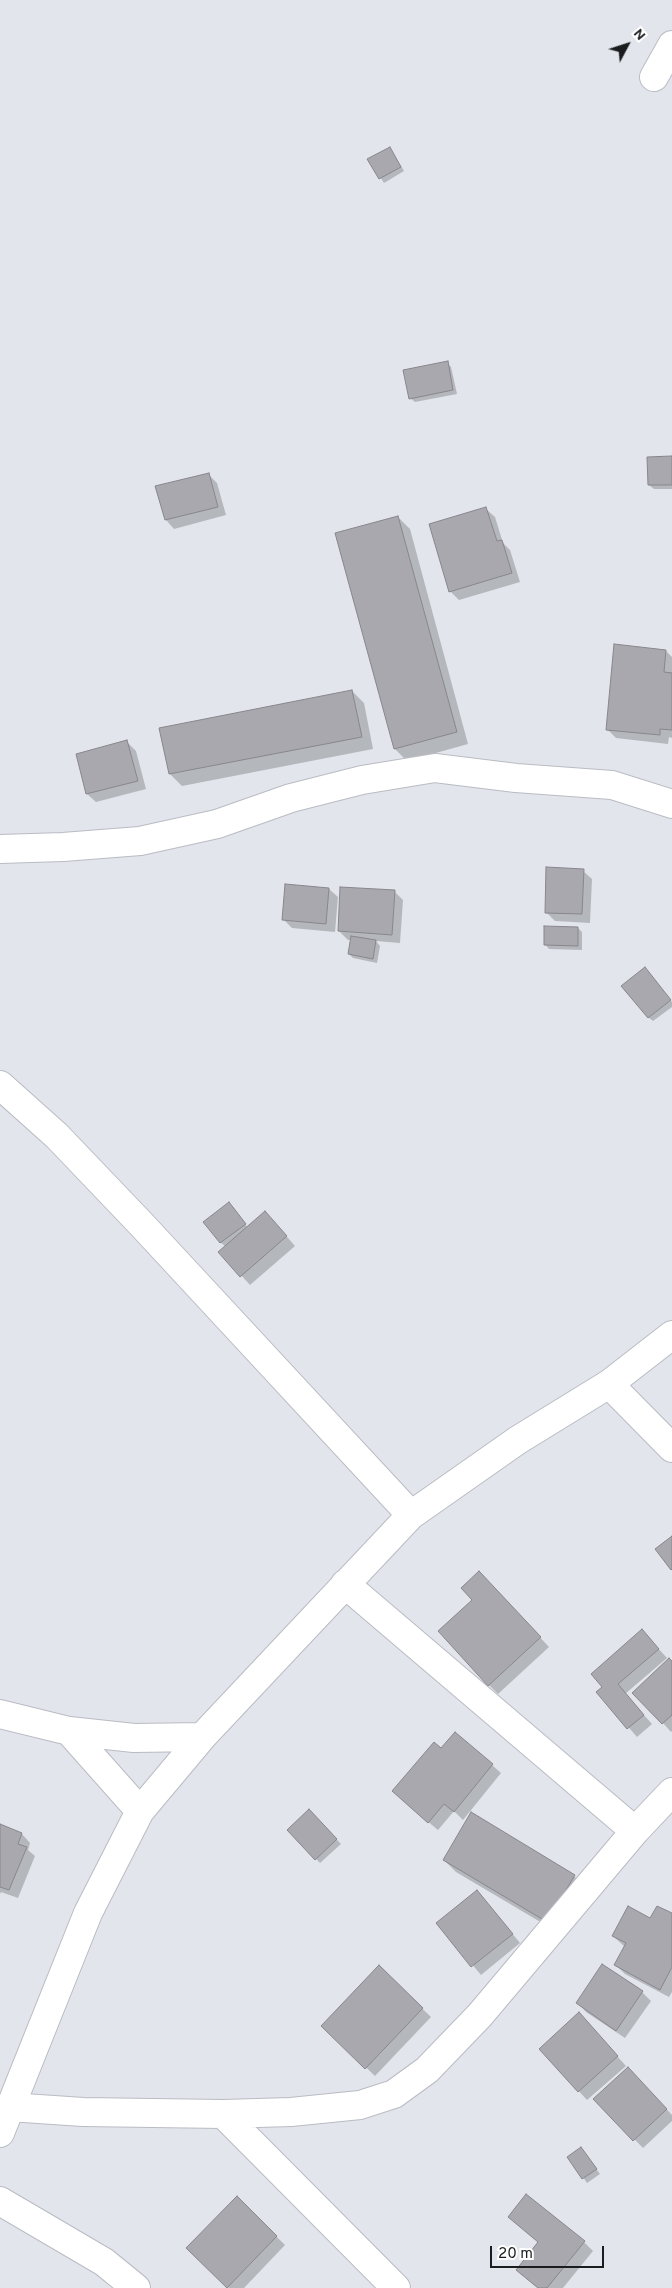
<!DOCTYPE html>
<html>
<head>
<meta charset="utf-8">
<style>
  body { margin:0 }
  #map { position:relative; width:672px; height:2288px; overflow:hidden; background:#e2e5ec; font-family:Overpass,sans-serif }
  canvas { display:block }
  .north { position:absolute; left:602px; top:20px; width:50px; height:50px; -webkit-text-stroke:4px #fff; paint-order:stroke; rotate:50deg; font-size:14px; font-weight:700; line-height:20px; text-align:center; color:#1b1c1e }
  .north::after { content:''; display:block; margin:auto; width:18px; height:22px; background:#1b1c1e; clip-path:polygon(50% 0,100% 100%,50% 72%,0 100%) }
  .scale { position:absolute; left:490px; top:2246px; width:114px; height:22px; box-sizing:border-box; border:2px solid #1b1c1e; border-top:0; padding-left:6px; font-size:15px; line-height:18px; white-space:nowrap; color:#1b1c1e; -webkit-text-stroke:4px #fff; paint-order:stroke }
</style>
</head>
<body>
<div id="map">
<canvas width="672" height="2288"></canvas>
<div class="north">N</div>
<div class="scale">20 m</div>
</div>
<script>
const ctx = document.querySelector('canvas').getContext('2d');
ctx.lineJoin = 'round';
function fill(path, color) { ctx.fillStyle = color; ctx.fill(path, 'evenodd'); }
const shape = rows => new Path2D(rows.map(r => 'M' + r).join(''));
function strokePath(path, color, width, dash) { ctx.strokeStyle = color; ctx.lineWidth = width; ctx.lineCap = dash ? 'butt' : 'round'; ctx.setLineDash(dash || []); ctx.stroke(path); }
fill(shape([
  [390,148,404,171,384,183,369,159],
  [447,363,451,367,457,394,415,402,410,398],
  [672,458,672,489,654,489,649,485],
  [208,474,217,483,226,515,174,529,166,520],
  [486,509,495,517,503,543,510,550,520,582,459,600,450,591],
  [398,517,410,529,468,744,407,761,395,749],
  [666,651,672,657,672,738,669,737,668,744,616,738,607,729],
  [352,691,364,703,373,749,182,786,170,774],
  [127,742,136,751,146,789,96,802,87,794],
  [583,871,592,879,590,923,555,921,546,912],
  [329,889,338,897,335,932,292,928,283,919],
  [394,891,403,900,400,943,376,941,380,946,377,963,353,958,349,954,351,940,348,940,339,931],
  [578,928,582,932,582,950,549,949,545,944],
  [649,973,672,1002,672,1007,653,1021,648,1017],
  [233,1208,248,1228,274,1222,295,1246,250,1285,220,1252,226,1247,220,1242],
  [488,1581,549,1647,498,1694,489,1685,474,1601],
  [642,1631,667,1658,625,1694,652,1724,637,1737,598,1692],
  [672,1663,672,1731,671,1732,663,1723],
  [441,1750,492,1765,501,1773,463,1820,454,1811,438,1830,402,1800],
  [309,1811,341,1844,320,1863,289,1830],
  [0,1825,22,1834,30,1843,28,1850,35,1856,18,1898,1,1892,0,1894],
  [444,1860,574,1876,586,1888,559,1933,456,1872],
  [477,1891,520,1943,481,1975,438,1924],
  [672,1915,672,1992,669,1997,625,1974,616,1965,625,1947,613,1936,651,1920],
  [379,1966,431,2017,375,2076,323,2026],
  [642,1992,651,2001,625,2038,586,2012,578,2003],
  [587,2023,626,2066,587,2100,540,2049],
  [636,2077,672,2115,672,2121,643,2148,595,2099],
  [585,2153,600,2174,587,2183,569,2157],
  [237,2198,285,2245,244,2288,229,2288,188,2248],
  [509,2217,584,2242,593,2251,563,2288,538,2288,518,2270,539,2243]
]), '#0003');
const building = shape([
  [390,147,401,167,379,179,367,159,390,147],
  [448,361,453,390,409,399,403,370,448,361],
  [672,456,672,485,648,485,647,457,672,456],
  [209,473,218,507,165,520,155,486,209,473],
  [486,507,497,541,502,540,512,573,449,592,429,524,486,507],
  [398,516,457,732,394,749,335,533,398,516],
  [614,644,666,650,664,672,672,673,672,730,660,729,660,735,606,730,614,644],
  [352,690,362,737,169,774,159,728,352,690],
  [127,740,138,781,86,794,76,754,127,740],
  [546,867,584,869,582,914,545,913,546,867],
  [285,884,329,888,326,924,282,920,285,884],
  [340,887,395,890,392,935,338,931,340,887],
  [544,926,578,927,578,946,544,945,544,926],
  [351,936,376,940,373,959,348,954,351,936],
  [645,967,671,1000,648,1018,621,986,645,967],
  [229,1202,246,1224,220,1243,203,1222,229,1202],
  [265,1211,287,1236,240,1277,218,1252,265,1211],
  [672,1536,672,1569,671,1570,655,1549,672,1536],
  [479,1571,541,1637,488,1686,438,1631,472,1600,461,1588,479,1571],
  [642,1629,659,1649,618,1684,644,1715,627,1729,596,1692,602,1687,591,1674,642,1629],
  [669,1658,672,1661,672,1715,662,1724,632,1693,669,1658],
  [455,1732,493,1764,454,1812,444,1804,428,1823,392,1791,434,1742,441,1748,455,1732],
  [309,1809,337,1839,315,1860,287,1830,309,1809],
  [471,1812,575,1875,547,1922,443,1860,471,1812],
  [0,1824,22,1833,18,1844,27,1847,9,1890,0,1887,0,1824],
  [477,1890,513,1934,471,1967,436,1923,477,1890],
  [628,1906,650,1918,657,1906,672,1913,672,1967,660,1990,614,1965,626,1943,612,1936,628,1906],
  [602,1964,643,1991,616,2031,576,2003,602,1964],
  [379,1965,423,2008,365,2069,321,2026,379,1965],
  [579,2012,618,2056,578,2092,539,2049,579,2012],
  [628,2067,667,2109,633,2141,593,2099,628,2067],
  [581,2147,597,2169,582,2179,567,2157,581,2147],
  [526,2194,585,2241,547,2288,538,2288,516,2270,538,2242,508,2217,526,2194],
  [237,2196,277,2236,227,2288,186,2248,237,2196]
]);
fill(building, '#a9a8af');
strokePath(building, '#87868d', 1);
const minor = shape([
  [654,77,672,45],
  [0,849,63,847,140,841,217,824,291,798,362,780,435,768,516,778,612,785,672,804],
  [0,1085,57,1136,143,1226,411,1515],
  [609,1384,672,1448],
  [345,1584,635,1831],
  [0,1714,69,1731,134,1738,202,1737],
  [69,1731,140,1811],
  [9,2107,83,2112,223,2114,291,2112,360,2105,394,2094,427,2070,480,2015,635,1831,672,1792],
  [223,2114,396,2288],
  [0,2133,88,1913,140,1811,202,1737,411,1515,518,1440,609,1384,672,1335],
  [0,2201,104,2262,136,2288]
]);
strokePath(minor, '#b9bcc3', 30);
strokePath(minor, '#fff', 28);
</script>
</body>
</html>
